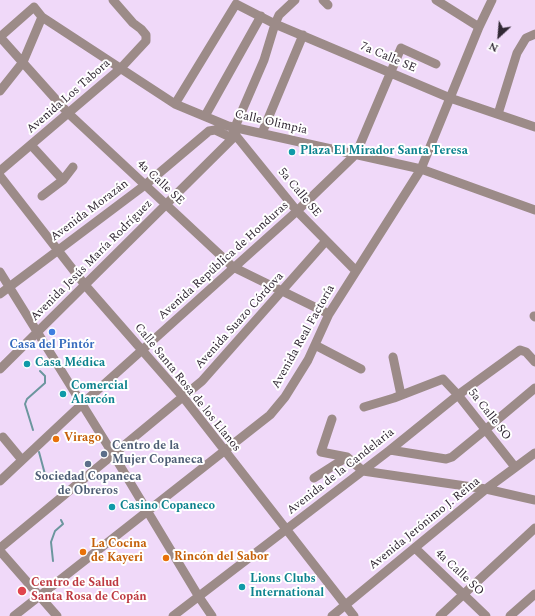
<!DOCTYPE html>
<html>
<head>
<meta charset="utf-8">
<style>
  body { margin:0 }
  #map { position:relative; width:535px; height:616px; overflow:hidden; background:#f0d9f9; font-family:Spectral,serif }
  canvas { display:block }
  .north { position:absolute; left:479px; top:16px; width:40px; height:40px; -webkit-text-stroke:3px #fff; paint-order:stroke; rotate:206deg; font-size:11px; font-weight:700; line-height:16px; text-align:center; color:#312834 }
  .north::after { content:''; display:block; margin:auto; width:14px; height:18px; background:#312834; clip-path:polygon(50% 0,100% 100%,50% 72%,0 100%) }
</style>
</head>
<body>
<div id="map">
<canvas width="535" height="616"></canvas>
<div class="north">N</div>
</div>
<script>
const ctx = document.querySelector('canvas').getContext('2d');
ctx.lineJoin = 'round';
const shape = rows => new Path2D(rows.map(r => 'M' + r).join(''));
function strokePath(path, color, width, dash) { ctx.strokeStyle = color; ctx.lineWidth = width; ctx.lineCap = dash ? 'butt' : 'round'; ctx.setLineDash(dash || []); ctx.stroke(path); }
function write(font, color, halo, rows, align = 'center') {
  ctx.font = font + ' Spectral,serif'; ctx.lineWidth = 4; ctx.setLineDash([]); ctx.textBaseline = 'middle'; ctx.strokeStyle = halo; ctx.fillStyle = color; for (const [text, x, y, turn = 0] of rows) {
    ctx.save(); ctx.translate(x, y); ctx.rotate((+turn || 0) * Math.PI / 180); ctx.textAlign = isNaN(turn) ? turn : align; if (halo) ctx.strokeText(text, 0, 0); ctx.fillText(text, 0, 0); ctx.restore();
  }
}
strokePath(shape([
  [33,430,25,404,27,399,45,383,45,376,40,371],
  [39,452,46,478],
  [53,561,51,542,55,531,63,524,61,520]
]), '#6c969e', 2);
strokePath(shape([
  [323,0,328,5],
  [436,0,479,27],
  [34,7,42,17,175,104,228,126,421,169,535,210],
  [0,37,68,113,233,267,329,314],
  [0,37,34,7],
  [0,91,23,62,42,17],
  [175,104,236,4,275,24,450,98,535,127],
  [498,114,517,53,526,38,535,34],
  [205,116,261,16],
  [235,127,264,60,275,24,279,15,295,0],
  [233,132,297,211,356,271],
  [262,133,303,35],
  [31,145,63,180],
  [0,171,120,69,146,41,146,35,141,29,133,23,113,0],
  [0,176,85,285,183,397,354,616],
  [42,196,63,180,73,167],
  [0,272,113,454,199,597,212,616],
  [0,294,145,185,209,131,215,130,232,138],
  [534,316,535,317],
  [315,345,361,369],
  [393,357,401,395],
  [0,369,236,135],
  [364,407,394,398,443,379,458,395,515,467],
  [332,419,321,452,347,457,363,471,486,489,535,500],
  [3,437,22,460],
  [390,450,446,459,452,457,485,430,535,388],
  [314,478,347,457],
  [0,481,82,404,297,211,356,154,401,48,436,64],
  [0,548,202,381,325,242],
  [415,548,486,616],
  [0,551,57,616],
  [14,616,270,415,285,397,308,360,329,314,421,169,479,27,492,0],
  [173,616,390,450,458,395,520,350,526,352,535,362],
  [332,616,486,489,535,453],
  [440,616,535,528],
  [510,616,535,594]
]), '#9c8b88', 9);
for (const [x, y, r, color] of [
  [292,152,4,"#0f9aa8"],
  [52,332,4,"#3f7fe0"],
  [27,364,4,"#0f9aa8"],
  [63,394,4,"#0f9aa8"],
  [56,439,4,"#e8710a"],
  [104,454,4,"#5c6f8a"],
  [88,464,4,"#5c6f8a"],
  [112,507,4,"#0f9aa8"],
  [83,552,4,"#e8710a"],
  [166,558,4,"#e8710a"],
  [242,587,4,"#0f9aa8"],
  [22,591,5,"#e0444e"]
]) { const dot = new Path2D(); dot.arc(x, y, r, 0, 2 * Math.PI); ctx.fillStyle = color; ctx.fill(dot); strokePath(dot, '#fff', 1.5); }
write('12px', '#312834', '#fff', [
  ["7a Calle SE",388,58,23],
  ["Avenida Los Tabora",69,97,-41],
  ["Calle Olimpia",271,123,13],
  ["4a Calle SE",160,183,43],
  ["5a Calle SE",299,193,50],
  ["Avenida Morazán",90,211,-37],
  ["Avenida Jesús María Rodríguez",92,261,-45],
  ["Avenida República de Honduras",224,261,-42],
  ["Avenida Suazo Córdova",240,321,-48],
  ["Avenida Real Factoría",304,337,-61],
  ["Calle Santa Rosa de los Llanos",187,388,51],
  ["5a Calle SO",489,415,52],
  ["Avenida de la Candelaria",341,472,-38],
  ["Avenida Jerónimo J. Reina",425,524,-39],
  ["4a Calle SO",459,573,43]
]);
write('bold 12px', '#0d838f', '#fff', [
  ["Plaza El Mirador Santa Teresa",300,152],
  ["Casa Médica",35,364],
  ["Comercial",71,387],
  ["Alarcón",71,401],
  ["Casino Copaneco",120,507],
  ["Lions Clubs",250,580],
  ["International",250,594]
], 'left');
write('bold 12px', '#366cbe', '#fff', [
  ["Casa del Pintór",52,346]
]);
write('bold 12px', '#c56008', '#fff', [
  ["Virago",64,439],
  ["La Cocina",91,545],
  ["de Kayeri",91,559],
  ["Rincón del Sabor",174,558]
], 'left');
write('bold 12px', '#4e5e75', '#fff', [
  ["Centro de la",112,447],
  ["Mujer Copaneca",112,461],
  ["Sociedad Copaneca",88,478,"center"],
  ["de Obreros",88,492,"center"]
], 'left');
write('bold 12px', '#be3a42', '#fff', [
  ["Centro de Salud",31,584],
  ["Santa Rosa de Copán",31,598]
], 'left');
</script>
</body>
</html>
